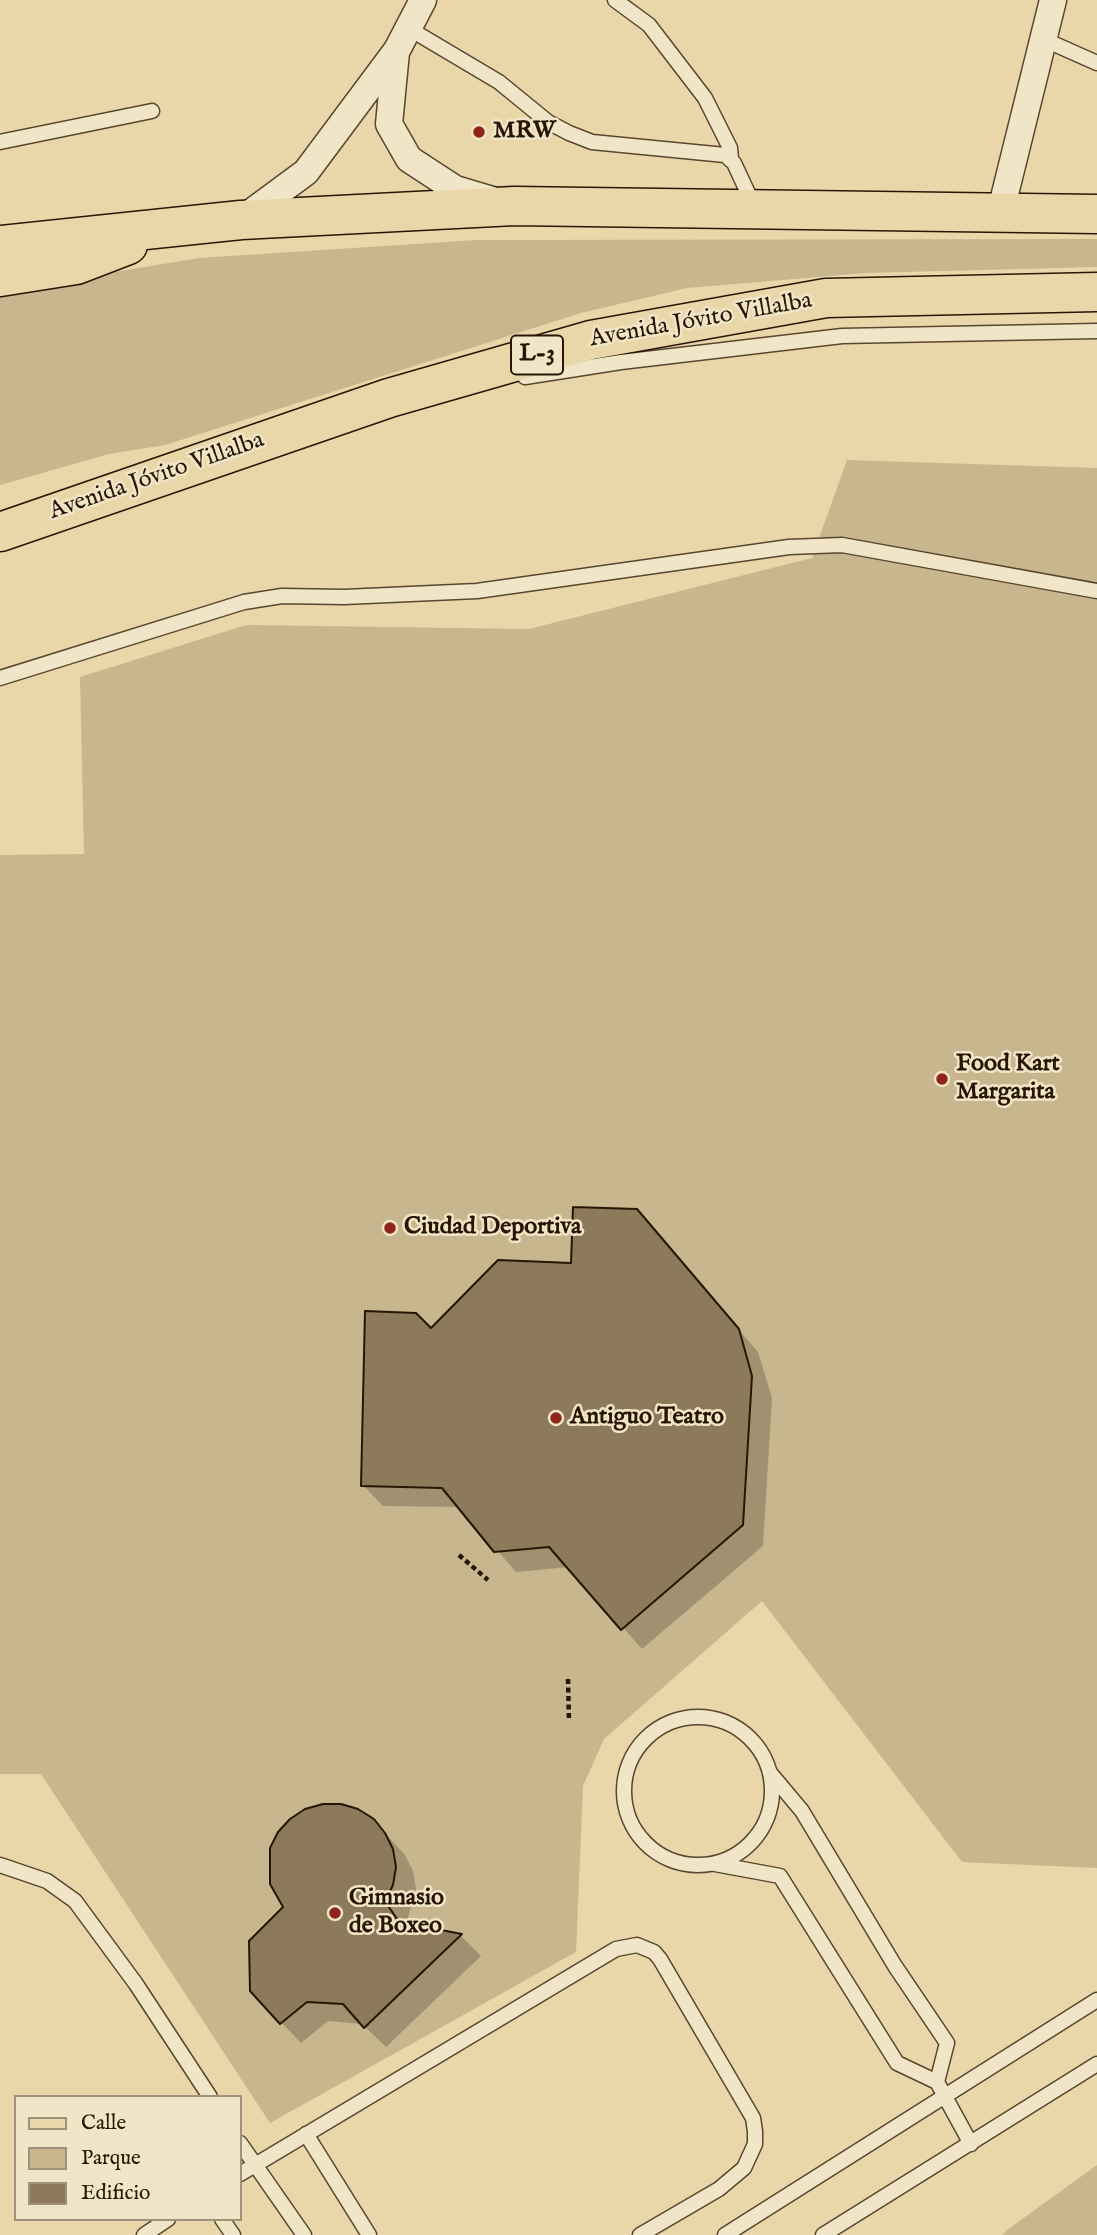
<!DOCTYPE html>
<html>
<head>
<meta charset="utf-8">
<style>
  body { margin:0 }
  #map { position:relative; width:1097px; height:2235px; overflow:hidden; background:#e9d7aa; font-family:"IM FELL English",serif }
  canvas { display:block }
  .legend { position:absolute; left:14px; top:2095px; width:228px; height:126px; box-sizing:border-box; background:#f1e5c8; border:2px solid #a0927a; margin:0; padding:9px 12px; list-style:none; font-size:21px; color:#271604 }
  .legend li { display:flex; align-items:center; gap:14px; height:35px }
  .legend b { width:35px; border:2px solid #a0927a }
</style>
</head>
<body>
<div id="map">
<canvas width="1097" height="2235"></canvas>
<ul class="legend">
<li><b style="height:9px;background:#e9d7aa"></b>Calle</li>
<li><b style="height:19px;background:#c8b68e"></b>Parque</li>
<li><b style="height:19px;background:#8c7a5a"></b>Edificio</li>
</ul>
</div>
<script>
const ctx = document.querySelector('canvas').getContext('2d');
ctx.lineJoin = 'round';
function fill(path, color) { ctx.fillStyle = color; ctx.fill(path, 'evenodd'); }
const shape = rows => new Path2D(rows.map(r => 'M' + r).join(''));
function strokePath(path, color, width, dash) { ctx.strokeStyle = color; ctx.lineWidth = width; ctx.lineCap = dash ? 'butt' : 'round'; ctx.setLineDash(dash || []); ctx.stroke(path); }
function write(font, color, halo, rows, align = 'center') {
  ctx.font = font + ' "IM FELL English",serif'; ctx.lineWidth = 5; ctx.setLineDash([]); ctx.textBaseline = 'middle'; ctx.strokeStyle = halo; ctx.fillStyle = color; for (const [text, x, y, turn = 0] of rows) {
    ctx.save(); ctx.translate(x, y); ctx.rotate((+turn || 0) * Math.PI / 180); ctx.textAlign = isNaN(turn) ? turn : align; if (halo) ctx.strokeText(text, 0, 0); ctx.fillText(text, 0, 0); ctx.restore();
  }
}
fill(shape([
  [1097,239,1097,267,865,273,687,288,581,313,165,445,109,454,0,485,0,291,199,258,477,240],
  [847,460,1097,468,1097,1868,962,1862,762,1601,604,1739,583,1786,576,1952,270,2123,41,1774,0,1774,0,855,84,854,80,677,246,625,529,629,812,558],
  [1097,2165,1097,2235,1002,2235,1007,2230]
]), '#c8b68e');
fill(shape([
  [636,1211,758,1352,772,1398,763,1546,642,1649,569,1567,516,1572,460,1507,383,1506,363,1485,431,1330,573,1265],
  [373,1820,405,1855,413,1871,416,1888,406,1925,461,1936,481,1956,386,2047,362,2024,328,2021,301,2043,281,2022,285,1907]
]), '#0003');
const building = shape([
  [573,1207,637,1209,739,1329,752,1376,743,1525,621,1630,549,1547,494,1552,442,1488,361,1486,365,1311,416,1313,431,1328,498,1260,571,1263,573,1207],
  [323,1804,341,1804,358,1809,374,1819,385,1833,393,1849,396,1867,393,1885,385,1901,399,1922,462,1934,364,2028,343,2004,307,2002,280,2024,250,1991,249,1941,283,1907,270,1884,270,1848,278,1832,290,1819,305,1809,323,1804]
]);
fill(building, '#8c7a5a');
strokePath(building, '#271604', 2);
const service = shape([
  [615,0,649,25,705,98,730,148,731,159],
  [408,28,499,82,548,122,569,133,592,142,725,155,734,163,754,206],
  [1043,39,1097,63],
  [0,142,152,111],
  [525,377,621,362,842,336,1097,331],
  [0,678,244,602,282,596,344,597,477,591,789,547,842,545,1097,591],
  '624 1791a74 74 0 1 1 148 0a74 74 0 1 1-148 0Z',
  [771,1774,802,1811,895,1966,947,2043,937,2082],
  [715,1864,780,1876,897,2063,937,2082,971,2144],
  [0,1865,47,1881,75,1901,136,1984,210,2097],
  [306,2134,369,2235],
  [240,2143,304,2235],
  [240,2174,616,1949,637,1945,654,1952,660,1959,753,2118,755,2131,755,2144,744,2168,719,2189,640,2235],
  [222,2219,233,2235],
  [144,2235,168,2219],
  [725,2235,1097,2000],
  [823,2235,1097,2064]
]);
const minor = shape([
  [396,52,389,124,409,159,455,189,492,200],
  [1000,214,1053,0],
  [241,220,306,172,397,50,423,0]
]);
const primary = shape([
  [0,245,241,220,514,206,1097,214],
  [0,277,76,265,128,245],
  [0,532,389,398,591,340,826,298,1097,292]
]);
strokePath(service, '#58462e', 17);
strokePath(minor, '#58462e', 29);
strokePath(primary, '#271604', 41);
strokePath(shape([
  [459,1555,488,1580],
  [568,1679,569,1721]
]), '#271604', 4.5, [5, 3.5]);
strokePath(service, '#f1e5c8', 14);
strokePath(minor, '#f1e5c8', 26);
strokePath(primary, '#e9d7aa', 38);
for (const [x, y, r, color] of [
  [479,132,7,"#8f2418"],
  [942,1079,7,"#8f2418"],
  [390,1228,7,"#8f2418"],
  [556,1418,7,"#8f2418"],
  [335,1913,7,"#8f2418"]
]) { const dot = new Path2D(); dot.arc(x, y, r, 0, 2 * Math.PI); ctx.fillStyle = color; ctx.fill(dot); strokePath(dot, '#f1e5c8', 2.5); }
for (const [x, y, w] of [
  [537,355,52]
]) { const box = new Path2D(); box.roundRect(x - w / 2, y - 19.5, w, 39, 5); ctx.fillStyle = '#f1e5c8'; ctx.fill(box); strokePath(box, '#271604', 2); }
write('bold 23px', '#271604', null, [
  ["L-3",537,355]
]);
write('bold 24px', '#271604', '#f1e5c8', [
  ["MRW",493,132],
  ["Food Kart",956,1065],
  ["Margarita",956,1093],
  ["Ciudad Deportiva",404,1228],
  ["Antiguo Teatro",570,1418],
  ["Gimnasio",349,1899],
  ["de Boxeo",349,1927]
], 'left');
write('24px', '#271604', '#f1e5c8', [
  ["Avenida Jóvito Villalba",701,321,-10],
  ["Avenida Jóvito Villalba",157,477,-19]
]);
</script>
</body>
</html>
